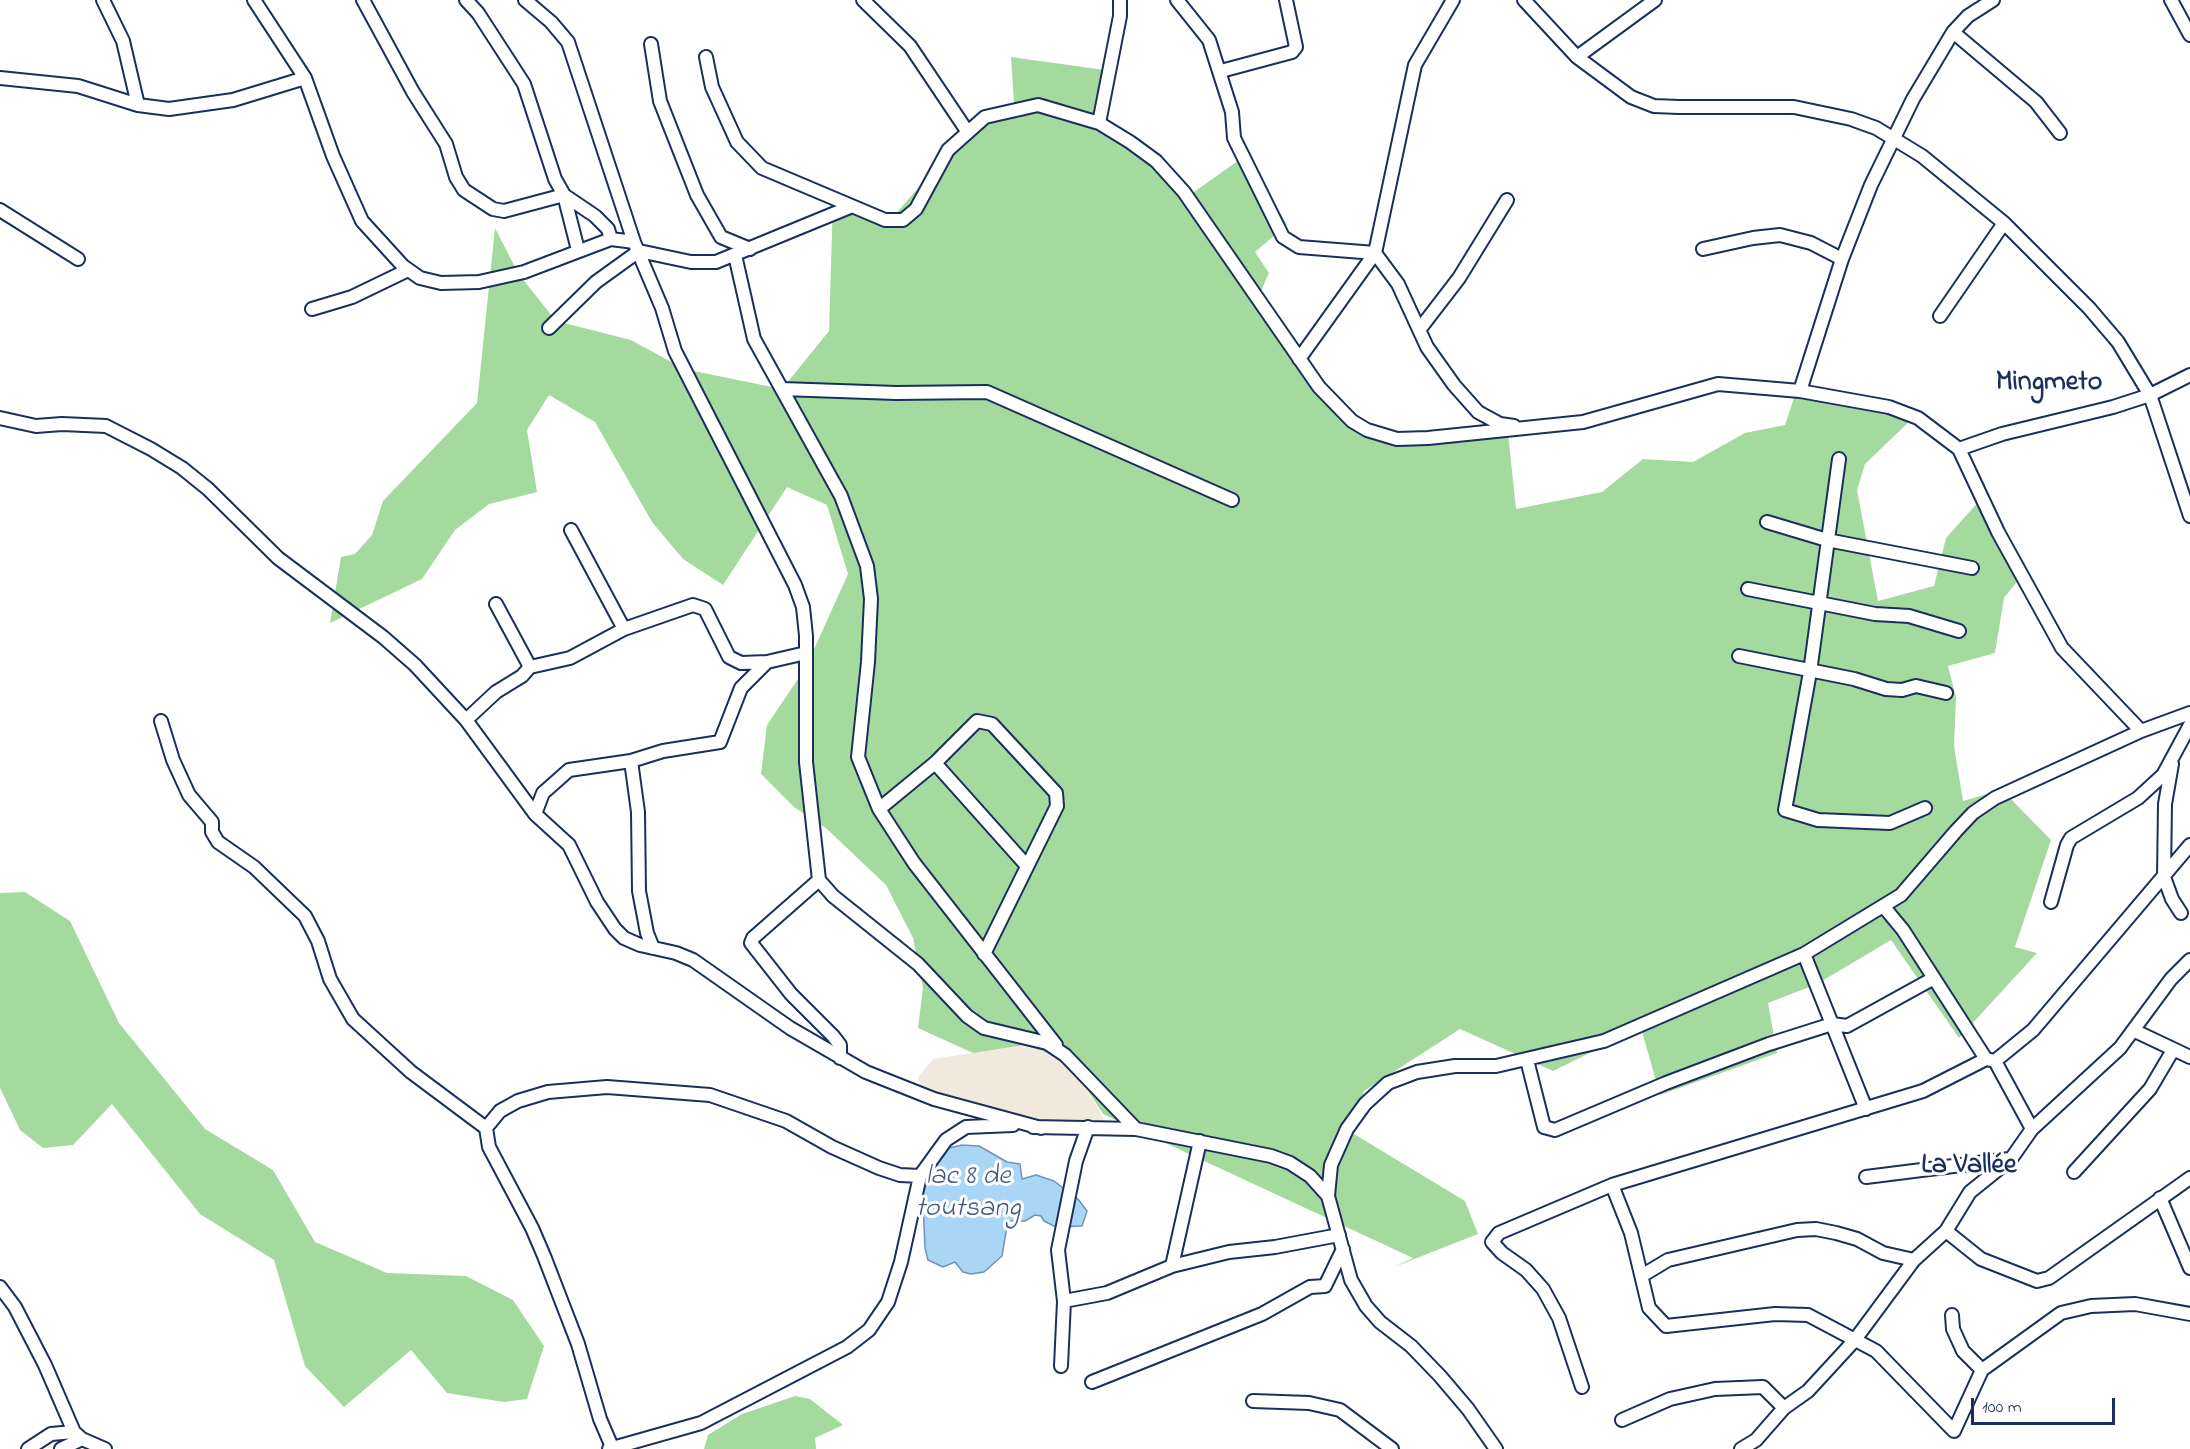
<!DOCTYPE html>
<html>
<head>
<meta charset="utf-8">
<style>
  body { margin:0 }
  #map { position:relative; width:2190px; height:1449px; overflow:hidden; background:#fff; font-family:"Indie Flower",sans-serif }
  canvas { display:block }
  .scale { position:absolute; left:1971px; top:1398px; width:144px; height:27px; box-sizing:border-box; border:3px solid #1b2f5e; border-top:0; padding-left:8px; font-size:18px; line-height:21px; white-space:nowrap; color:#1b2f5e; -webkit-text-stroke:4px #fff; paint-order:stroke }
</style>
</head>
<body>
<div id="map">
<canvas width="2190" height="1449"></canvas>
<div class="scale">100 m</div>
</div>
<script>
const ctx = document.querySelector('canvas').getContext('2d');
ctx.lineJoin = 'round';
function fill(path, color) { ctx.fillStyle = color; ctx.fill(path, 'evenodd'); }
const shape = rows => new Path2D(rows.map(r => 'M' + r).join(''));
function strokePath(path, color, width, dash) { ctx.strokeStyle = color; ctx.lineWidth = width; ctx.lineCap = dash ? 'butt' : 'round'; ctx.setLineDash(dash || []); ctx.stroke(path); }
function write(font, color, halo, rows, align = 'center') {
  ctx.font = font + ' "Indie Flower",sans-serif'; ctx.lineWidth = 6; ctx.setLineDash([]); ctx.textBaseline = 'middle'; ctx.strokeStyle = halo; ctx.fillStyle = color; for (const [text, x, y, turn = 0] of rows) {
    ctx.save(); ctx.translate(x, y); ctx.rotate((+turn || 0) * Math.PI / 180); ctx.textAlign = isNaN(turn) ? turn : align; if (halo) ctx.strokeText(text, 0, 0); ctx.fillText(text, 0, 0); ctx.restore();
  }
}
fill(shape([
  [1024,1045,1060,1057,1081,1080,1106,1122,1040,1125,921,1089,918,1077,933,1059]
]), '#f1e9db');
fill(shape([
  [1011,57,1112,71,1097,121,1135,145,1187,197,1246,155,1287,225,1255,252,1269,273,1256,302,1355,422,1394,438,1508,433,1516,509,1602,492,1643,459,1693,462,1745,433,1785,425,1796,392,1913,418,1865,464,1857,490,1878,601,1934,586,1946,538,1980,500,2019,579,2004,598,1995,653,1948,666,1956,697,1954,746,1963,801,1994,792,2022,778,2008,796,2051,840,2015,947,2037,953,1959,1038,1891,940,1817,984,1768,1003,1777,1053,1660,1095,1641,1028,1553,1071,1460,1029,1364,1091,1354,1134,1465,1201,1478,1234,1394,1267,1413,1258,1103,1114,1081,1080,1060,1057,1024,1045,973,1053,918,1028,923,988,913,938,886,885,827,829,794,807,761,774,767,725,806,667,848,574,827,505,787,487,723,585,683,559,652,522,595,422,549,395,527,430,537,492,489,504,455,530,422,579,330,623,341,557,355,554,372,535,383,501,477,403,495,228,518,273,556,321,631,340,684,369,782,389,829,331,833,199,892,218,926,179,962,125,999,106,1014,103],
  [25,892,70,921,119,1023,205,1129,273,1170,315,1242,387,1273,466,1276,513,1300,544,1346,527,1399,504,1402,447,1393,411,1350,344,1407,305,1366,274,1260,200,1214,112,1104,73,1145,43,1148,20,1130,0,1088,0,893],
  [795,1396,810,1399,843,1425,815,1438,816,1449,704,1449,708,1435,742,1414]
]), '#a4da9d');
const water = shape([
  [962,1145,979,1146,1007,1162,1020,1164,1022,1179,1036,1175,1054,1181,1078,1199,1087,1211,1082,1226,1056,1227,1044,1221,1041,1216,1035,1215,1025,1221,1008,1221,1002,1256,984,1272,971,1274,963,1272,955,1262,943,1267,928,1260,925,1248,922,1178,934,1158,949,1148,962,1145]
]);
fill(water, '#aad6f6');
strokePath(water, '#7193b9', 1.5);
const minor = shape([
  [103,0,123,41,138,105],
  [254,0,305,78],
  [363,0,413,92,446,144,456,177,464,190,493,209,504,211,564,195,578,250],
  [466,0,478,13,524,84,555,179,564,195,595,216,608,229,611,239],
  [525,0,551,22,568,42,634,242],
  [863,0,910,46,967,131],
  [1177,0,1209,40,1232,112,1234,138,1283,237,1299,247,1375,253,1398,284,1427,347,1454,385,1478,412,1500,424,1514,426],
  [1524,0,1577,57,1631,97,1654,106,1679,107,1794,107,1851,119,1876,128,1922,156,2004,223,2089,308,2118,342,2150,395,2190,516],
  [2171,0,2190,35],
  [1953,32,2036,102,2060,133],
  [651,44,660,101,697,195,721,237,750,249],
  [706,57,712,87,737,142,762,168,885,220,903,220,916,209,948,150,985,117,1038,105,1099,123,1130,142,1156,161,1184,192,1319,387,1352,421,1367,430,1397,439,1428,438,1583,422,1718,384,1800,391,1889,407,1918,418,1959,449,1998,532,2062,648,2141,731],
  [1577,57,1655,0],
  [1221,71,1292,52,1296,47,1286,0],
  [0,78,78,86,138,105,169,109,233,100,305,78,333,156,362,221,403,266,420,278,441,283,479,282,524,272,611,239,634,242,662,308,675,351,795,585,803,607,806,636,806,762,819,880,833,896,918,964,967,1016,984,1028,1047,1043,1065,1055,1136,1129],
  [1099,123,1120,16,1120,0],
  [0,210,78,259],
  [1703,249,1753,238,1780,235,1811,243,1842,259],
  [735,255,754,339,841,496,867,566,871,599,868,662,858,757,879,809,914,863,1056,1045],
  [312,309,352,297,408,270],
  [1940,316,2004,223],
  [549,328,596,282,639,251,691,262,716,262,850,207],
  [1419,330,1459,278,1507,200],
  [1299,359,1375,253,1415,65,1453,0],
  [782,389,896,393,987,392,1232,500],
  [1800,391,1842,259,1871,185,1913,99,1953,32,1968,16,1993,0],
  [0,418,36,426,62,424,106,426,151,449,182,468,208,489,278,558,383,637,415,665,466,720,535,814,569,845,597,902,615,929,624,938,640,945,676,953,693,960,790,1028,866,1072,934,1099,1041,1128],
  [1959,449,2002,434,2113,407,2150,395,2190,375],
  [1839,459,1810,672,1785,810,1818,820,1890,823,1925,808],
  [1767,522,1827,540,1972,568],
  [571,530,624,629],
  [1748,589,1875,614,1909,616,1959,631],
  [1739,656,1854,679,1886,689,1902,690,1916,686,1946,693],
  [530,667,570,658,624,629,693,605,705,609,729,657,741,663,767,662,806,653],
  [466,720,496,692,522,676,530,667,496,604],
  [161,721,173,760,189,795,212,822,212,832,218,842,254,867,305,916,318,941,330,979,353,1019,411,1072,486,1128,500,1111,518,1101,548,1092,607,1087,710,1095,786,1121,832,1147,879,1168,900,1175,920,1176],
  [631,761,638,812,639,891,647,933,653,948],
  [935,763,1027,866],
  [2172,764,2165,804,2164,877,2172,899,2181,913],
  [879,809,935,763,977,721,992,724,1056,793,1057,806,984,954],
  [535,814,543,793,569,770,631,761,663,751,720,742,741,688,767,662],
  [819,880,753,938,751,943,791,994,833,1036,840,1045,840,1058],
  [2051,902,2067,845,2071,838,2138,798,2163,775,2190,725],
  [1884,907,1903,930,1986,1059],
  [1804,954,1866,1109],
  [2135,1031,2190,1057],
  [1527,1060,1544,1127,1555,1130,1666,1083,1769,1044,1832,1024,1847,1026,1934,978],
  [1995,1061,2032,1129],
  [1033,1127,1136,1129,1271,1156,1290,1163,1310,1176,1328,1196,1351,1280,1366,1306,1380,1322,1411,1346,1440,1376,1468,1409,1496,1449],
  [486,1128,489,1147,532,1228,544,1256,578,1344,600,1419,612,1447],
  [2074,1172,2150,1089,2173,1050],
  [1866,1177,2009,1159],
  [1612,1185,1631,1233,1649,1308,1666,1326,1775,1314,1808,1315,1876,1351,1954,1431,1982,1370,2061,1313,2091,1306,2135,1304,2190,1314],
  [1328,1196,1331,1165,1347,1129,1365,1104,1388,1083,1417,1072,1455,1066,1496,1066,1604,1041,1804,954,1901,895,1956,831,1973,813,1995,798,2141,731,2190,713],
  [2160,1198,2190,1268],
  [1946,1231,1970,1192,2011,1159,2032,1129,2120,1048,2171,979,2190,960],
  [1172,1266,1200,1141],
  [1643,1275,1668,1260,1797,1230,1816,1229,1836,1233,1857,1239,1883,1253,1914,1260],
  [0,1287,15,1307,45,1365,74,1432,82,1439],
  [1064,1301,1107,1293,1172,1266,1229,1252,1275,1247,1339,1235],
  [1952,1315,1953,1329,1963,1351,1982,1370],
  [1061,1366,1064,1301,1058,1250,1076,1161,1088,1127],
  [1092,1382,1262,1314,1310,1287,1325,1286,1343,1249],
  [1582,1387,1559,1318,1543,1289,1526,1270,1502,1253,1492,1242,1499,1233,1612,1185,1923,1091,1986,1059,1995,1061,2033,1030,2190,845],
  [1253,1401,1309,1403,1340,1410,1392,1449],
  [1622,1420,1670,1399,1715,1389,1763,1387,1784,1408],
  [28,1449,51,1434,74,1432],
  [61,1449,82,1439,105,1449],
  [609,1449,701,1423,847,1347,869,1330,888,1302,901,1262,920,1176,946,1140,966,1127,1013,1125],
  [1741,1449,1756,1440,1784,1408,1808,1391,1854,1341,1914,1260,1946,1231,1981,1259,2037,1281,2049,1278,2190,1178]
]);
strokePath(minor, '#1b2f5e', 16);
strokePath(minor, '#fff', 12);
write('bold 28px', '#1b2f5e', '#fff', [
  ["Mingmeto",2049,384],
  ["La Vallée",1969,1167]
]);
write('italic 28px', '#3f5984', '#fff', [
  ["lac 8 de",968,1178],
  ["toutsang",968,1210]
]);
</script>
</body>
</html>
